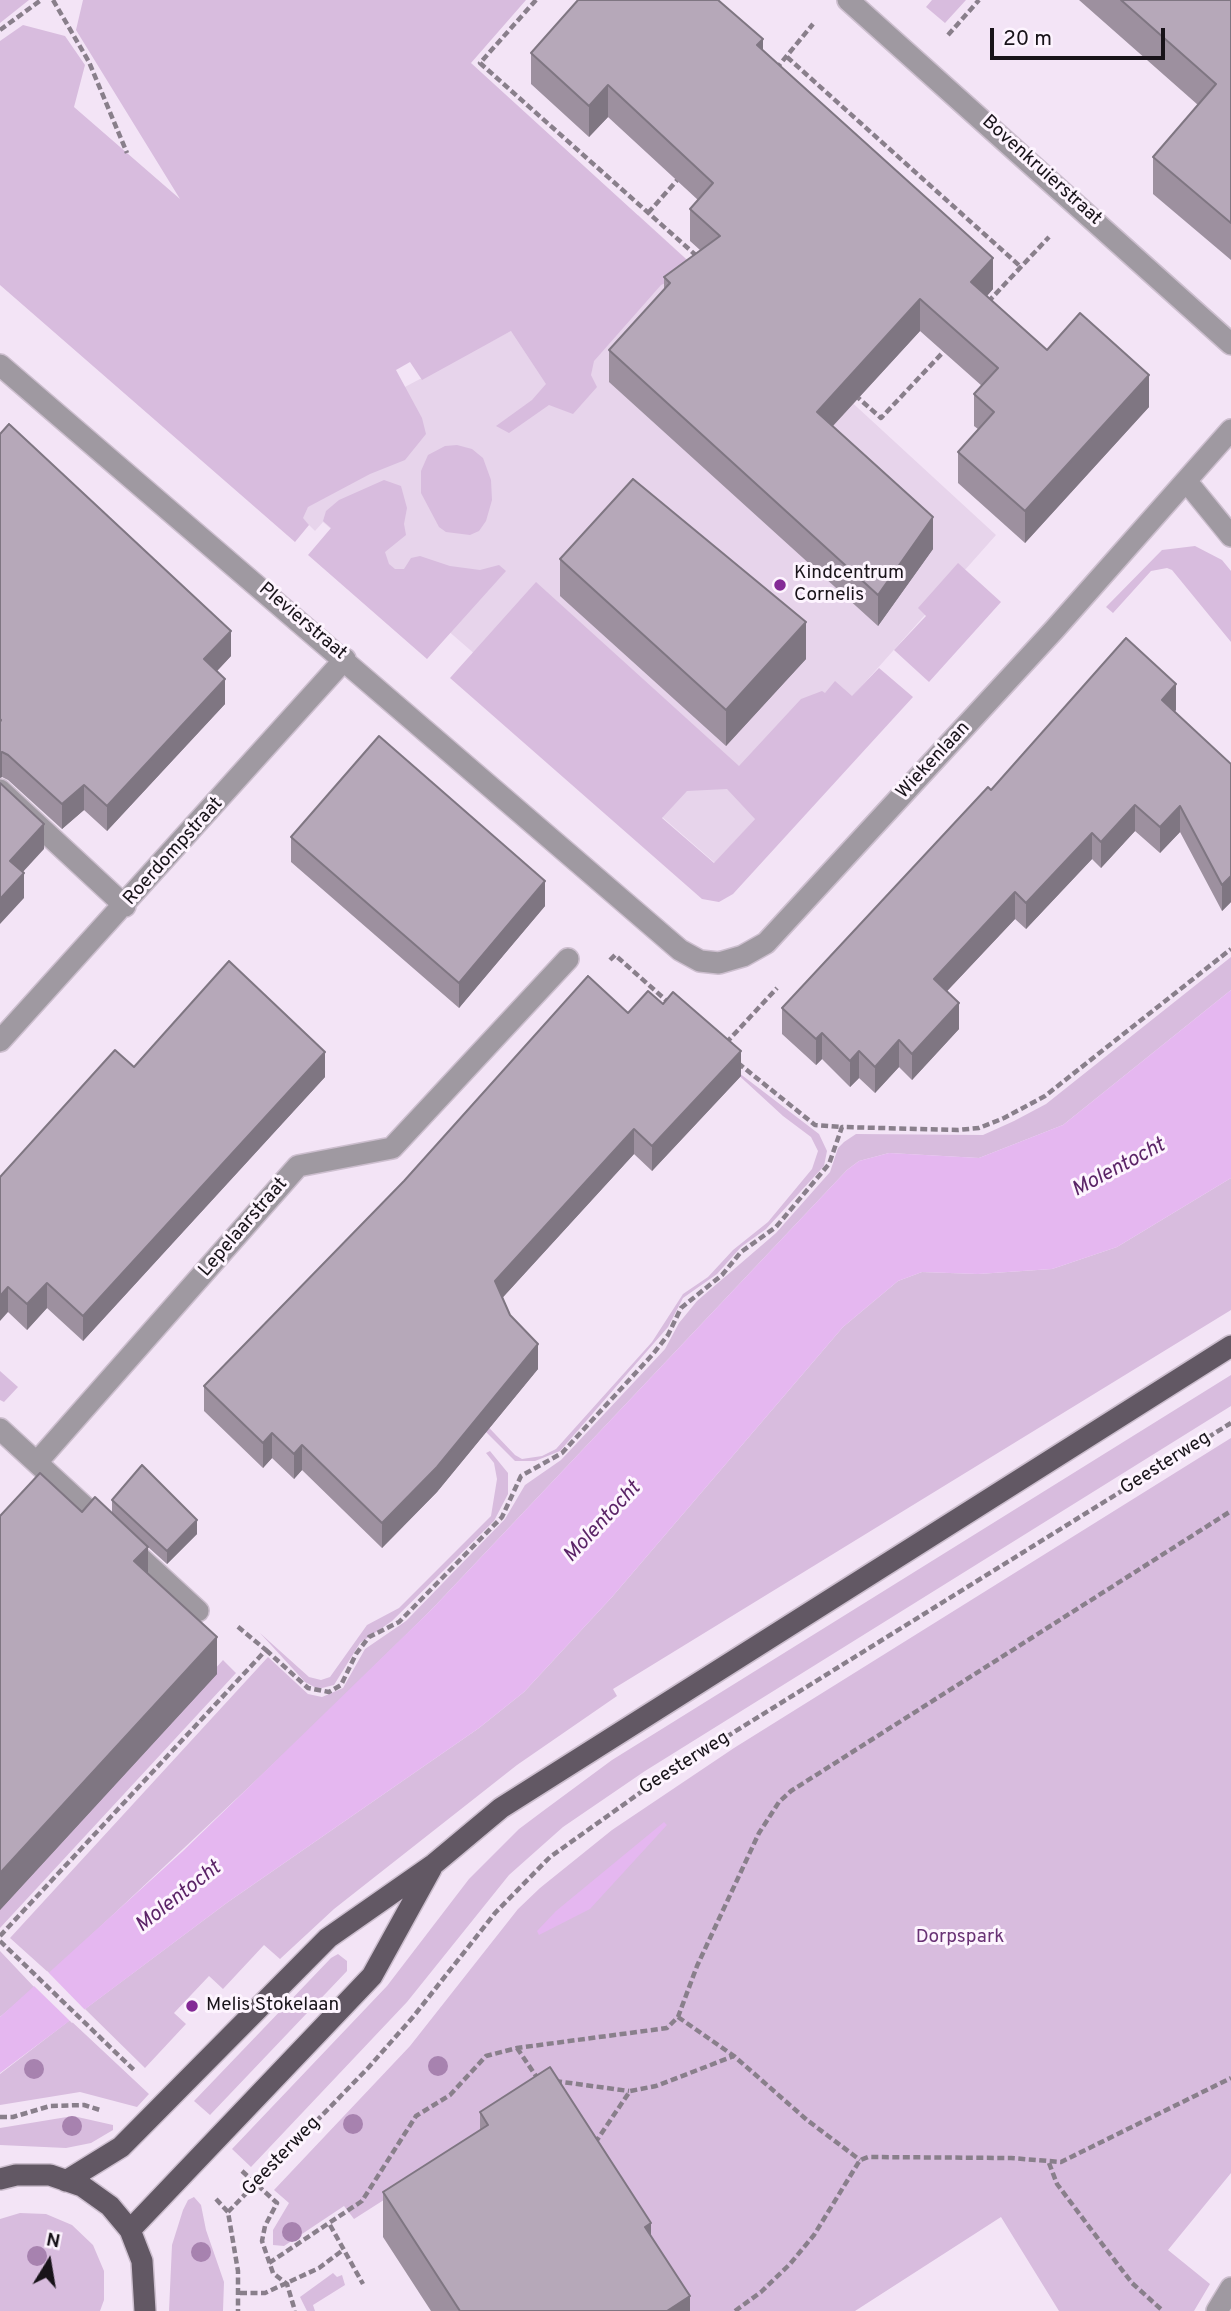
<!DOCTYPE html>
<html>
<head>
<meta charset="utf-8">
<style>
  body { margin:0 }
  #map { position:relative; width:1231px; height:2311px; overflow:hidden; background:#f3e4f6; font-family:Overpass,sans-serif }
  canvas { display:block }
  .north { position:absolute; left:14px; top:2227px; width:70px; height:70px; -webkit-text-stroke:5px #fdf4fe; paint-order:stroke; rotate:11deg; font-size:19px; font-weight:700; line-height:28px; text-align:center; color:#181319 }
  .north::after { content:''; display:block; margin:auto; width:24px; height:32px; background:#181319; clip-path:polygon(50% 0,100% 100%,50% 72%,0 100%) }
  .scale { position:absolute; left:990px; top:28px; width:175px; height:32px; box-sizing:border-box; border:4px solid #181319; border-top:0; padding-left:9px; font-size:21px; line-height:24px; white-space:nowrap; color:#181319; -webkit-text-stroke:5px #fdf4fe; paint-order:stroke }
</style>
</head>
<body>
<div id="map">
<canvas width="1231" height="2311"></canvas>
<div class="north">N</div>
<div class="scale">20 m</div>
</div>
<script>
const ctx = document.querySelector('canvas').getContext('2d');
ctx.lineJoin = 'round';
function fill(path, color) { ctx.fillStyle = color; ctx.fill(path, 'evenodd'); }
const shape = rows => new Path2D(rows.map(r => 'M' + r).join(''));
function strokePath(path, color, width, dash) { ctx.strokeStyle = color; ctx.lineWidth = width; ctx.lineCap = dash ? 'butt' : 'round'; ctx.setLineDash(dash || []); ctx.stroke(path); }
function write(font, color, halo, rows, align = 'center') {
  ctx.font = font + ' Overpass,sans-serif'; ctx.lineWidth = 6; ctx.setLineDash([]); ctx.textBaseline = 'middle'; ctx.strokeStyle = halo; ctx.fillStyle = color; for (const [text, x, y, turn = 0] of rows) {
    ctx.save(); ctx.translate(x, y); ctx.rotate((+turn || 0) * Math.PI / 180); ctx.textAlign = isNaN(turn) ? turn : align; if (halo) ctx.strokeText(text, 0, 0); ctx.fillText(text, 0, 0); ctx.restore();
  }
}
fill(shape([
  [638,215,816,377,820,373,996,535,852,697,860,704,715,863,323,522,315,531,288,504,384,398,543,314]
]), '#e7d4eb');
fill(shape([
  [0,0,29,0,0,23],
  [83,0,526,0,471,63,710,281,681,276,661,285,594,361,591,375,597,387,573,414,549,405,509,433,496,426,532,400,546,384,511,331,422,380,410,362,396,370,422,418,426,434,405,460,370,474,308,507,303,518,309,525,295,542,0,285,0,41,23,25,65,36,85,65,74,107,180,199,76,30],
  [932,0,966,0,945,23,926,7],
  [457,445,472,449,483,458,491,480,492,500,486,521,479,531,470,535,446,532,439,527,421,493,421,471,428,455,445,446],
  [384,480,401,486,407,508,404,524,406,535,385,552,389,564,395,569,404,569,411,558,420,556,450,566,480,570,499,565,506,571,427,659,308,555,331,528,323,521,326,511,339,500],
  [1195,546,1222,560,1231,571,1231,642,1172,570,1167,568,1151,571,1113,613,1106,607,1162,550],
  [958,563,1001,602,929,682,894,650,926,616,918,608],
  [536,582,739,766,801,699,822,691,825,693,835,681,852,696,879,668,913,697,733,894,719,902,702,899,450,678],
  [727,789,755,819,714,863,662,818,687,791],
  [1231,957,1231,990,1063,1125,979,1158,889,1153,859,1161,847,1170,433,1608,317,1723,50,1974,10,1938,268,1657,308,1694,322,1697,343,1688,365,1649,406,1621,505,1519,525,1485,561,1460,665,1349,679,1323,697,1301,776,1233,830,1172,838,1148,844,1142,856,1134,983,1135,1014,1121,1046,1104],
  [722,1060,819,1134,827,1151,824,1166,766,1229,741,1247,717,1274,683,1298,668,1327,560,1451,535,1461,515,1461,472,1418,476,1414,515,1455,522,1459,542,1456,556,1449,652,1342,683,1294,708,1277,733,1250,768,1222,812,1169,818,1151,811,1137,783,1116],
  [1231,1178,1231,1310,613,1689,617,1696,517,1765,334,1909,280,1959,264,1945,223,1989,209,1976,174,2013,186,2024,145,2068,85,2009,228,1902,479,1728,524,1692,612,1597,843,1327,898,1281,922,1272,978,1274,1052,1269,1117,1247],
  [0,1371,18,1387,4,1402,0,1400],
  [1231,1375,1231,1406,645,1771,563,1827,509,1875,407,2002,251,2167,232,2149,387,1986,469,1879,519,1829,543,1811,612,1760],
  [1231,1438,1231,2173,1168,2250,1210,2284,1194,2311,1059,2311,1001,2217,855,2311,672,2311,495,2129,354,2219,344,2206,284,2246,273,2245,273,2230,289,2203,274,2190,410,2046,518,1909,540,1888,612,1830,734,1748],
  [490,1451,508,1473,508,1494,494,1521,392,1621,360,1643,334,1685,318,1689,305,1682,260,1633,309,1677,321,1680,330,1677,367,1625,399,1608,491,1516,497,1479,494,1463,486,1453],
  [223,1660,236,1673,0,1928,0,1908],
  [0,1951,35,1988,0,2017],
  [338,1954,347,1961,347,1971,210,2115,194,2101,331,1958],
  [70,2020,149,2094,137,2107,80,2092,0,2105,0,2074],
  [73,2116,113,2125,113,2130,91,2143,66,2148,0,2145,0,2128],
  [194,2197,201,2205,206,2230,224,2282,223,2311,169,2311,172,2245,183,2210,188,2200],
  [20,2213,46,2214,72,2225,93,2245,104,2271,104,2300,100,2311,0,2311,0,2219],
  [333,2273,337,2277,342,2275,345,2285,313,2305,315,2311,307,2311,300,2297]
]), '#d8bcde');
fill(shape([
  [1231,990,1231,1178,1117,1247,1052,1269,978,1274,922,1272,898,1281,843,1327,612,1597,524,1692,479,1728,228,1902,0,2073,0,2017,183,1851,433,1608,847,1170,859,1161,889,1153,979,1158,1063,1125],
  [664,1822,667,1825,590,1909,539,1935,537,1931,556,1911]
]), '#e5b7f0');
fill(shape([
  [47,1971,87,2012,72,2023,33,1985]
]), '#f3e4f6');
const minor = shape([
  [848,0,1231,344],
  [0,365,680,950,700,961,719,963,743,956,766,943,1054,630,1231,430],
  [1187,482,1231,536],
  [0,790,125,906],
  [0,1041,345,659],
  [0,1429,198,1611],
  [38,1461,298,1166,392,1148,568,959],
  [1217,2311,1231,2288]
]);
const major = shape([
  [0,2179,16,2175,50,2175,82,2186,110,2206,130,2230,142,2261,145,2311],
  [66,2181,121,2147,328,1938,434,1864,501,1808,1231,1346],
  [130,2230,372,1976,431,1869]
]);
strokePath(minor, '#ccbece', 24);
strokePath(major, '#ccbece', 24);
strokePath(shape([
  [53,0,89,62,127,153],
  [536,0,480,63,699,258],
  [0,30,41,0],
  [948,35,979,0],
  [787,57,1021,267],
  [776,69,813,24],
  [648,213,680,177],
  [988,302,1049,237],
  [855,395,881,418,947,348],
  [610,960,615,955,668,1002],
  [726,1043,777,988],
  [738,1063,815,1125,842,1127],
  [266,1650,308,1688,329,1692,341,1685,356,1654,369,1637,399,1622,502,1517,521,1476,562,1453,653,1354,668,1335,681,1308,722,1275,741,1252,776,1227,829,1164,842,1127,958,1130,979,1128,1004,1118,1045,1096,1231,949],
  [0,1936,266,1650,237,1626],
  [0,1941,136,2072],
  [678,2017,734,2056,807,2120,860,2160],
  [517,2048,538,2079],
  [555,2081,629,2091],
  [0,2117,13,2117,50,2106,84,2105,100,2110],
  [595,2143,630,2091,656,2086,734,2056],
  [1049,2163,1057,2184,1093,2232,1132,2283,1163,2311],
  [242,2171,277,2203,265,2226,262,2241,273,2273,287,2284,295,2311],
  [216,2199,228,2212,238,2271,238,2311],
  [228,2212,368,2068,413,2017,495,1913,550,1857,665,1775,1231,1423],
  [330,2225,363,2284],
  [269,2263,362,2201,416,2116,450,2095,486,2056,517,2048,667,2028,678,2017,697,1966,759,1833,779,1802,791,1791,1231,1511],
  [240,2293,265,2293,319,2268,343,2250],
  [735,2311,761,2292,790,2264,814,2235,860,2160,868,2157,1011,2158,1061,2162,1231,2078]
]), '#897f8b', 4.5, [7, 3.5]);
strokePath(minor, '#9f99a1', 21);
strokePath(major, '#625864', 21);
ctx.fillStyle = '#a782af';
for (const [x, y] of [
  [438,2066],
  [34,2069],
  [353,2124],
  [72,2126],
  [292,2232],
  [201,2252],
  [37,2256]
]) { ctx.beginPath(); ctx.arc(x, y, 10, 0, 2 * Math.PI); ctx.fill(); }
fill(shape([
  [1079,0,1231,0,1231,260,1153,194,1153,157,1198,105],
  [763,51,993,289,987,296,1047,350,1149,407,1025,543,958,483,958,452,978,429,974,426,974,394,982,386,920,331,833,426,933,549,878,626,609,382,609,350,664,290,664,277,700,250,690,241,690,209,698,200,608,117,589,137,531,84,531,53],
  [0,434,231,656,217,671,225,704,107,831,84,810,62,829,8,780,2,777,0,778],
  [560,559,806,659,726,746,560,596],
  [1176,710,1175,712,1231,764,1231,902,1222,911,1180,832,1160,853,1135,831,1101,868,1092,859,1026,929,1015,919,947,991,959,1029,912,1080,899,1067,875,1093,859,1078,850,1087,822,1059,816,1065,782,1034,782,1008,991,790],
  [291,837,545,906,459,1008,291,862],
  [663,1004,741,1076,652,1171,634,1154,502,1298,510,1315,538,1369,437,1492,382,1548,302,1470,294,1479,272,1458,263,1468,204,1411,204,1386,628,1013],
  [134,1067,325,1077,83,1341,47,1308,27,1330,8,1312,0,1177],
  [112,1500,197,1534,167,1564,148,1547,148,1575,217,1674,0,1910,0,1516,82,1512,112,1513],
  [480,2112,651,2236,690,2311,431,2311,383,2237,383,2192,480,2130]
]), '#9d909f');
fill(shape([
  [763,39,763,70,757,45],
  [608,85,608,117,589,137,589,106],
  [993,258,993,289,971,314,971,282],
  [920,299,920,331,817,443,817,412],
  [1149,375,1149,407,1025,543,1025,511],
  [933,517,933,549,878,626,878,595],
  [806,622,806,659,726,746,726,710],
  [231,631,231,656,204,685,204,659],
  [225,679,225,704,107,831,107,806],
  [1176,684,1176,710,1162,726,1162,700],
  [2,752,2,777,0,778,0,753],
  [84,785,84,810,62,829,62,804],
  [1135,805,1135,831,1101,868,1101,842],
  [1180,806,1180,832,1160,853,1160,827],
  [44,824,44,849,10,886,10,861],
  [1092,833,1092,859,1026,929,1026,903],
  [24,873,24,898,0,924,0,899],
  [1231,876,1231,902,1222,911,1222,885],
  [545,881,545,906,459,1008,459,983],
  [1015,892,1015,919,934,1005,934,979],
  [959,1003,959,1029,912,1080,912,1054],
  [822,1033,822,1059,816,1065,816,1039],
  [899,1040,899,1067,875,1093,875,1067],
  [741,1051,741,1076,652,1171,652,1146],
  [859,1051,859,1078,850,1087,850,1061],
  [325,1052,325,1077,83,1341,83,1316],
  [634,1129,634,1154,495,1306,495,1281],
  [47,1283,47,1308,27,1330,27,1304],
  [8,1287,8,1312,0,1321,0,1296],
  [538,1344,538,1369,437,1492,382,1548,382,1523],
  [272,1433,272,1458,263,1468,263,1443],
  [302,1445,302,1470,294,1479,294,1454],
  [197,1520,197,1534,167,1564,167,1551],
  [148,1547,148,1583,134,1561],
  [217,1637,217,1674,0,1910,0,1873],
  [651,2223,651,2268,645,2227],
  [690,2296,690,2311,667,2311]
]), '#7f7682');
const building = shape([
  [578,0,718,0,763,39,757,45,993,258,971,282,1047,350,1080,313,1149,375,1025,511,958,452,994,412,974,394,998,368,920,299,817,412,933,517,878,595,609,350,670,283,664,277,720,236,690,209,713,183,608,85,589,106,531,53,578,0],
  [1121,0,1231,0,1231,223,1153,157,1216,84,1121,0],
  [9,424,231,631,204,659,225,679,107,806,84,785,62,804,8,755,2,752,0,753,0,722,1,720,0,719,0,434,9,424],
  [633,479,806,622,726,710,560,559,633,479],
  [1126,638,1176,684,1162,700,1231,764,1231,876,1222,885,1180,806,1160,827,1135,805,1101,842,1092,833,1026,903,1015,892,934,979,959,1003,912,1054,899,1040,875,1067,859,1051,850,1061,822,1033,816,1039,782,1008,988,787,991,790,1126,638],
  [379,736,545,881,459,983,291,837,379,736],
  [0,783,44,824,10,861,24,873,0,899,0,783],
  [229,961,325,1052,83,1316,47,1283,27,1304,8,1287,0,1296,0,1177,115,1050,134,1067,229,961],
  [588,976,628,1013,648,991,663,1004,673,992,741,1051,652,1146,634,1129,495,1281,510,1315,538,1344,437,1467,382,1523,302,1445,294,1454,272,1433,263,1443,204,1386,404,1181,588,976],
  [142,1465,197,1520,167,1551,112,1500,142,1465],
  [40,1473,82,1512,95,1497,148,1547,134,1561,217,1637,0,1873,0,1516,40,1473],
  [550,2067,651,2223,645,2227,690,2296,667,2311,460,2311,383,2192,488,2125,480,2112,550,2067]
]);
fill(building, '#b6a8b9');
strokePath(building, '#7f7682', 2);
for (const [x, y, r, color] of [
  [780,585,7,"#842a96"],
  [192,2006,7,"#842a96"]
]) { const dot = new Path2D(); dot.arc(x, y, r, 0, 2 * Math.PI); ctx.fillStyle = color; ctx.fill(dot); strokePath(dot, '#fdf4fe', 2.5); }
write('19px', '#181319', '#fdf4fe', [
  ["Bovenkruierstraat",1041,171,42],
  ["Plevierstraat",302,622,40],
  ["Wiekenlaan",934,761,-47],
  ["Roerdompstraat",174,852,-48],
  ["Lepelaarstraat",244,1228,-49],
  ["Geesterweg",1166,1464,-32],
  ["Geesterweg",685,1764,-32],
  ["Geesterweg",282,2157,-46]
]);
write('19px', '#181319', '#fdf4fe', [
  ["Kindcentrum",794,574],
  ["Cornelis",794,596],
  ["Melis Stokelaan",206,2006]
], 'left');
write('19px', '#693275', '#fdf4fe', [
  ["Dorpspark",960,1938]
]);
write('italic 21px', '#5b2467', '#fdf4fe', [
  ["Molentocht",1119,1169,-28],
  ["Molentocht",603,1523,-47],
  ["Molentocht",179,1898,-38]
]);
</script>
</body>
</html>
